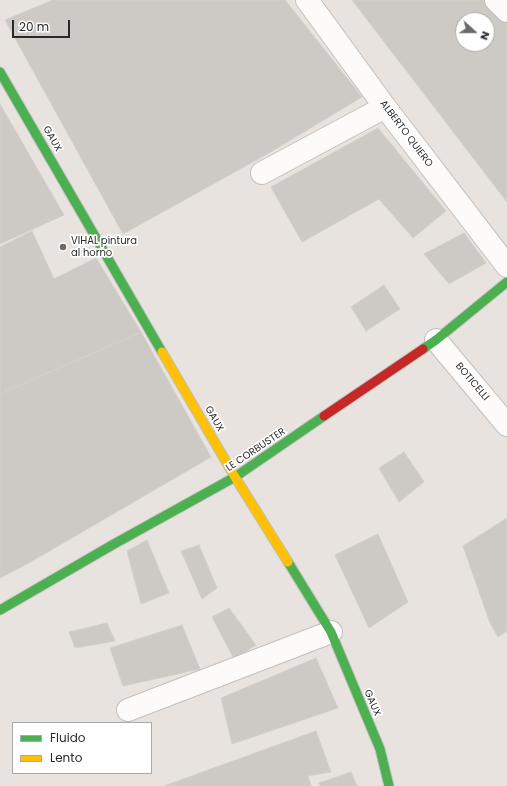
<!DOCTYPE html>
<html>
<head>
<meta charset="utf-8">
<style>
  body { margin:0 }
  #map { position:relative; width:507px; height:786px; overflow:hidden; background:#e8e3de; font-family:Poppins,sans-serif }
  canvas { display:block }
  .legend { position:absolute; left:12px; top:722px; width:140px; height:52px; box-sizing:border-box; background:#fff; border:1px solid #a9a9a9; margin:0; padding:5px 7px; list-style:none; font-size:12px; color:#292929 }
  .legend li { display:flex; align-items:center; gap:8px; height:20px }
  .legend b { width:20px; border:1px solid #a9a9a9 }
  .north { position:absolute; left:455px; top:12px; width:40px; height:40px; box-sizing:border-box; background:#fff; border:1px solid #a9a9a9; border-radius:50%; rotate:111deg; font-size:11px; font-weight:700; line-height:16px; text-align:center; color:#292929 }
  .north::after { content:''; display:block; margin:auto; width:14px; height:18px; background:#6c6a68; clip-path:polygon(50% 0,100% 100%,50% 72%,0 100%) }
  .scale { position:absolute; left:12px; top:20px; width:58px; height:18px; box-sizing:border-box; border:2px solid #292929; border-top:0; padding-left:5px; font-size:12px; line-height:14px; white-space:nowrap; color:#292929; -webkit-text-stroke:3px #fff; paint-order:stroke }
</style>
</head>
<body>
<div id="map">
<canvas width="507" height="786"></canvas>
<ul class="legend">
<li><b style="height:5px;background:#4caf50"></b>Fluido</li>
<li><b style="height:5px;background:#ffc107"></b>Lento</li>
</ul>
<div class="north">N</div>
<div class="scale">20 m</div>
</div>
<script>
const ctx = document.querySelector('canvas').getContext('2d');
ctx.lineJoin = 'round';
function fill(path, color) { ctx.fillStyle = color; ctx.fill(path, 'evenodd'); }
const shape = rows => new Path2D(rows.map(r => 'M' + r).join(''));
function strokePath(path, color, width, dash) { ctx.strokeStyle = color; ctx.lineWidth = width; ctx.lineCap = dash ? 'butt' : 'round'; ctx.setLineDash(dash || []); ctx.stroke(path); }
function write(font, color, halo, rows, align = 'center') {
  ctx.font = font + ' Poppins,sans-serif'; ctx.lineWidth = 3.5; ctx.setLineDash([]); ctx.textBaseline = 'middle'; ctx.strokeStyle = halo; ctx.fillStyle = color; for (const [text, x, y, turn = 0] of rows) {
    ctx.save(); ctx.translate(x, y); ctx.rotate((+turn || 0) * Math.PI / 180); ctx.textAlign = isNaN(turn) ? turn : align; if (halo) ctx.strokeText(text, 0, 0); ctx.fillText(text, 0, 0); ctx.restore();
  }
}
const building = shape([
  [53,0,285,0,362,97,269,153,123,234,5,20,53,0],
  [352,0,486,0,507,23,507,202,352,0],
  [463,20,487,20,487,44,463,44,463,20],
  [0,104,64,215,0,244,0,104],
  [378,128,446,211,413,238,379,199,302,242,271,187,378,128],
  [32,231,54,279,96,258,141,332,0,394,0,247,32,231],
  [464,233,486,263,449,284,424,254,464,233],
  [384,285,400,309,366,331,351,307,384,285],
  [141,332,211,457,27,564,0,578,0,394,141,332],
  [404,452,424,482,399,502,379,468,404,452],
  [507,518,507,631,498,637,490,623,463,546,507,518],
  [378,534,408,602,369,628,335,555,378,534],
  [147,540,169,593,141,604,127,551,147,540],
  [199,545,217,588,202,599,181,551,199,545],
  [229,608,256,645,234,659,212,617,229,608],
  [107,623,115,641,75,648,69,632,107,623],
  [182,625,200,669,123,686,110,648,182,625],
  [316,658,338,708,232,744,221,698,316,658],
  [316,731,331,772,308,776,311,786,164,786,316,731],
  [351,772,357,786,320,786,319,783,351,772]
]);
fill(building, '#cdc9c5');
strokePath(building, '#d3cfca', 1);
const street = shape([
  [307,0,385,107,507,266],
  [496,0,507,11],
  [262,173,385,107],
  [436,340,507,425],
  [128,710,331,632]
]);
const fast = shape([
  [0,72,162,352],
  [423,349,436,340,507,282],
  [288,562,331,632,380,749,389,786],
  [0,610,114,544,235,477,324,416]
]);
const slow = shape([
  [162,352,235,477,288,562]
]);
const jam = shape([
  [324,416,423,349]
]);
strokePath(street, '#c1c0c0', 24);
strokePath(fast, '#c1c0c0', 11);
strokePath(slow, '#c1c0c0', 11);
strokePath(jam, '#c1c0c0', 11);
strokePath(street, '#fcfbfa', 22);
strokePath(fast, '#4caf50', 9);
strokePath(slow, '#ffc107', 9);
strokePath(jam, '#c62828', 9);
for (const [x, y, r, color] of [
  [63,247,4,"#6c6a68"]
]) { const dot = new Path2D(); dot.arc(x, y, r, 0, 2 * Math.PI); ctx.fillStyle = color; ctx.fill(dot); strokePath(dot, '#fff', 1.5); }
write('10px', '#292929', '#fff', [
  ["ALBERTO QUIERO",406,134,53],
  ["GAUX",52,139,60],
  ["BOTICELLI",472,382,50],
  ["GAUX",214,419,60],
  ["LE CORBUSTER",256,450,-34],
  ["GAUX",372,703,67]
]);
write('10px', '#292929', '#fff', [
  ["VIHAL pintura",71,241],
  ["al horno",71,253]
], 'left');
</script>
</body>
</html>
